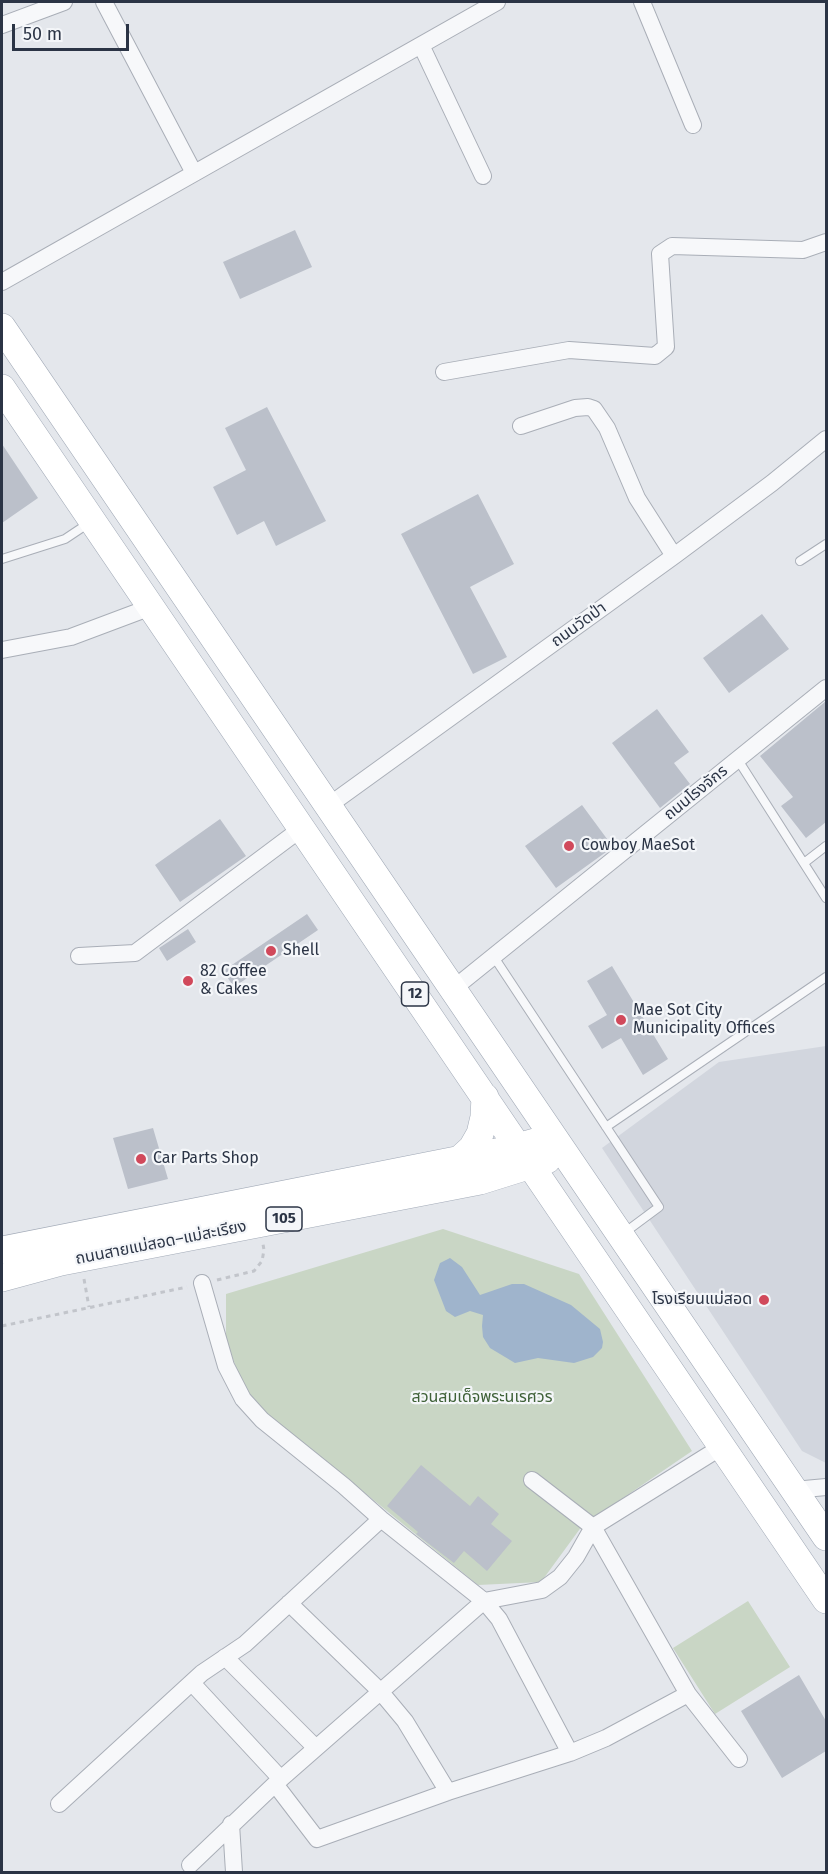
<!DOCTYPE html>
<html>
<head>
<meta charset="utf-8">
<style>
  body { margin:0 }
  #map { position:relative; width:828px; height:1874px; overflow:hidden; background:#e4e7ec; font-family:"Fira Sans",sans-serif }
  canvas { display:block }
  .frame { position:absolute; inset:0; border:3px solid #2b3445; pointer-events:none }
  .scale { position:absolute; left:12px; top:24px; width:117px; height:27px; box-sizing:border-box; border:3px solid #2b3445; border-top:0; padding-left:8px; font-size:18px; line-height:21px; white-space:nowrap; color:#2b3445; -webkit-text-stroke:4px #f4f6f9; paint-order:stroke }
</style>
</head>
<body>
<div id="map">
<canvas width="828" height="1874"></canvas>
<div class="frame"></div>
<div class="scale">50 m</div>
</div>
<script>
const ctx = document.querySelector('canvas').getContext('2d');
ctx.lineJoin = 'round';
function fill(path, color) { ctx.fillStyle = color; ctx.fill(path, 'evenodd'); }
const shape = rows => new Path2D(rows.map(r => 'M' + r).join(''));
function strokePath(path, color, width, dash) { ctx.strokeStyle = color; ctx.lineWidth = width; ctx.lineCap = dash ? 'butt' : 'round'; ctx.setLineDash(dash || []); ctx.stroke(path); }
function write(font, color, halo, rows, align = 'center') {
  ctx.font = font + ' "Fira Sans","Noto Sans Thai",sans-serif'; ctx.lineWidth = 4.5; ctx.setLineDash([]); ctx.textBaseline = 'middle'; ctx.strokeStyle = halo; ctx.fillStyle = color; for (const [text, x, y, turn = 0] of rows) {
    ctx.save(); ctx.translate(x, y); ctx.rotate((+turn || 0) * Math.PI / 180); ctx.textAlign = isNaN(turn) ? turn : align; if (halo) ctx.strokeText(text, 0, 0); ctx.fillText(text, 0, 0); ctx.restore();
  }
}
fill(shape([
  [826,1046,826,1463,802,1451,602,1148,719,1062]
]), '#d2d6de');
fill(shape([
  [443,1229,579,1274,692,1451,582,1526,541,1582,478,1585,248,1398,226,1341,226,1294],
  [748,1601,790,1667,715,1714,673,1648]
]), '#c9d6c5');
fill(shape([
  [450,1258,462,1267,480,1295,512,1284,524,1284,571,1305,600,1329,603,1342,602,1348,593,1357,574,1363,538,1358,515,1363,490,1348,483,1337,482,1326,483,1315,470,1311,455,1317,446,1311,434,1280,440,1263]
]), '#9fb4cc');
fill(shape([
  [295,230,312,267,240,299,223,262],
  [267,407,326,521,276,546,264,521,237,535,213,487,246,470,225,428],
  [2,444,38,498,2,523],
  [478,494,514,564,470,587,507,657,473,674,401,534],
  [762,614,789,649,729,693,703,658],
  [826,701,826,822,806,838,781,806,793,797,760,756],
  [657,709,689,752,674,763,690,784,660,808,612,743],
  [582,805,613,847,556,888,525,846],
  [220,819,246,856,180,902,155,865],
  [307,914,318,930,234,987,223,971],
  [188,929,196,942,167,961,159,948],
  [612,966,668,1059,643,1075,621,1038,602,1049,588,1026,607,1015,587,981],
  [153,1128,168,1179,128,1189,113,1138],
  [421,1465,470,1506,478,1496,499,1514,491,1524,512,1541,487,1571,464,1551,454,1563,416,1534,418,1532,387,1506],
  [799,1675,826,1721,826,1751,782,1778,741,1711]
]), '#bbc0ca');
const service = shape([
  [2,559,65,539,89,523],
  [800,561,826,544],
  [738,760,826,898],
  [804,863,826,846],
  [494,957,659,1207,624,1233],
  [606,1127,826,977]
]);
const minor = shape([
  [104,2,194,173],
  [642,2,693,125],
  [2,25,64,2],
  [421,45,483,176],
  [2,282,497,2],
  [444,372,569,350,655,356,666,347,660,254,672,246,803,250,826,242],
  [521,426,575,408,588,407,594,409,607,428,637,498,674,556],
  [2,650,71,637,151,607],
  [328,806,674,556,772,483,826,439],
  [79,956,135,953,302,828],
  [453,989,826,688],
  [202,1283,226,1366,243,1399,262,1420,344,1486,381,1519,484,1601,499,1619,570,1753],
  [723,1446,593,1527,688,1694,739,1759],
  [794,1490,826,1487],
  [289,1603,380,1691,405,1721,448,1792],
  [225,1657,316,1748],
  [192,1683,281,1779],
  [275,1784,317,1839,448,1792,570,1753,606,1738,688,1694],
  [59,1804,202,1673,245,1644,381,1519],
  [231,1824,234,1872],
  [190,1865,275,1784,484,1601,542,1590,560,1577,576,1557,593,1527,532,1480]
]);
const primary = shape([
  [2,327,826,1537],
  [2,388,826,1600],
  [460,1159,472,1148,480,1134,484,1117,485,1097],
  [2,1250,507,1150,535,1142],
  [2,1278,61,1262,480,1181,547,1160]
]);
strokePath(service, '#a9aeb7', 10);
strokePath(minor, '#a9aeb7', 18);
strokePath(primary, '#a3abb8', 28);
strokePath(shape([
  [84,1279,89,1307],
  [217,1280,254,1271,262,1261,264,1250,263,1244],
  [2,1326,187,1287]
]), '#c2c5cb', 3, [4.5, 4.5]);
strokePath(service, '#f7f8fa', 8);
strokePath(minor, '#f7f8fa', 16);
strokePath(primary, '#fff', 27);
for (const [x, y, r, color] of [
  [569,846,6,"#d1495b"],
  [271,951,6,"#d1495b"],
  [188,981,6,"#d1495b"],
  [621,1020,6,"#d1495b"],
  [141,1159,6,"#d1495b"],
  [764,1300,6,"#d1495b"]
]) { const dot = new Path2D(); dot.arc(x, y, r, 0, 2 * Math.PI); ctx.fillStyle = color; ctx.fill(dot); strokePath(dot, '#f4f6f9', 2); }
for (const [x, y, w] of [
  [415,994,27],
  [284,1219,36]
]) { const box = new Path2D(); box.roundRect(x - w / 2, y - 12, w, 24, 4.5); ctx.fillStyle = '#f4f6f9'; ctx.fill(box); strokePath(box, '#2b3445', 1.5); }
write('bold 15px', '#2b3445', null, [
  ["12",415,994],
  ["105",284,1219]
]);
write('16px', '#2b3445', '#f4f6f9', [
  ["ถนนวัดป่า",579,625,-36],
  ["ถนนโรงจักร",696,793,-39],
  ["ถนนสายแม่สอด–แม่สะเรียง",161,1243,-11]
]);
write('16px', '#2b3445', '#f4f6f9', [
  ["Cowboy MaeSot",581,846],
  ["Shell",283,951],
  ["82 Coffee",200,972],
  ["& Cakes",200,990],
  ["Mae Sot City",633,1011],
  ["Municipality Offices",633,1029],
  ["Car Parts Shop",153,1159],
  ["โรงเรียนแม่สอด",752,1300,"right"]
], 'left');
write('16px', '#3f6138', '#f4f6f9', [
  ["สวนสมเด็จพระนเรศวร",482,1398]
]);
</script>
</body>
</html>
